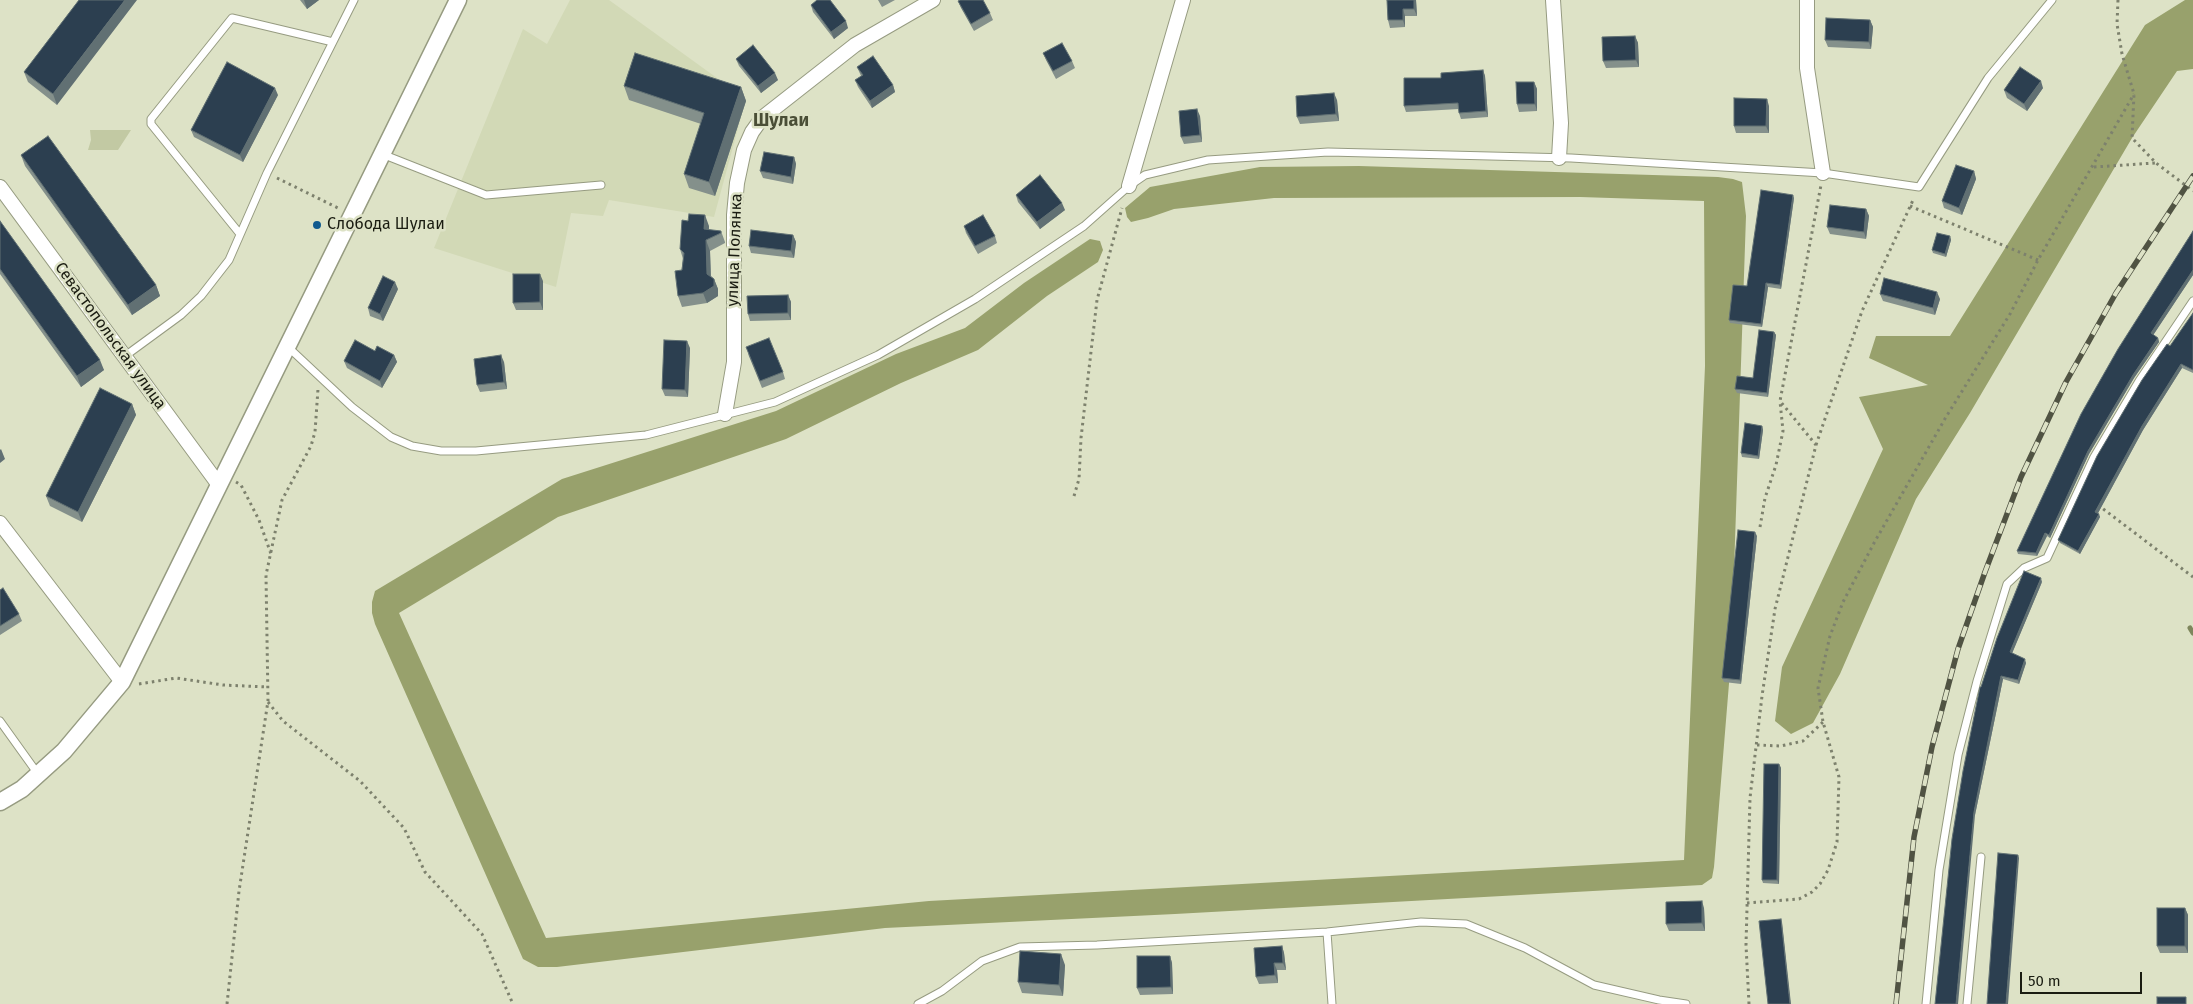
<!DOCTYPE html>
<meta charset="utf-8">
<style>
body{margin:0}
#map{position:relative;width:2193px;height:1004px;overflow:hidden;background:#dde2c6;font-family:"Fira Sans",sans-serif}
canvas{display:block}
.scale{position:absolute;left:2020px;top:972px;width:122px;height:22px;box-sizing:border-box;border:2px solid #1a1c11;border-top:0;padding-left:6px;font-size:15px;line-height:18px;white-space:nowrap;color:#1a1c11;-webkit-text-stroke:4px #dde2c6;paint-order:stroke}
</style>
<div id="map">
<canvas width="2193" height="1004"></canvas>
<div class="scale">50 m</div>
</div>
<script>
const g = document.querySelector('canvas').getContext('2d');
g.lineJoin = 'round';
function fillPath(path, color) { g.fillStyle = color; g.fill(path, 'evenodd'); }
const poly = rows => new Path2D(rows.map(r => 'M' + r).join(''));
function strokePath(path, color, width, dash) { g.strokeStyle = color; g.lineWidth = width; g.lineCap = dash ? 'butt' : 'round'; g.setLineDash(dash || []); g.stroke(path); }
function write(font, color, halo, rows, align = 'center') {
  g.font = font + ' "Fira Sans",sans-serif'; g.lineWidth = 5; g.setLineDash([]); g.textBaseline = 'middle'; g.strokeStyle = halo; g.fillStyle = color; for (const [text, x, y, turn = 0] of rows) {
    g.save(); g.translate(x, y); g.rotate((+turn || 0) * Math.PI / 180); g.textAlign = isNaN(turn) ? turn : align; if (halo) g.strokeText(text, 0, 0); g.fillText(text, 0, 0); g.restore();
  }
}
fillPath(poly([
 [570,0,609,0,746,99,714,217,609,200,603,216,571,213,556,287,434,248,523,29,547,44]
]), '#d2d9b6');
fillPath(poly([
 [90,130,131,130,118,150,88,150,91,140]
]), '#c2c9a3');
fillPath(poly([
 [2185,0,2193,0,2193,69,2177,71,2132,138,1970,413,1916,499,1840,674,1813,723,1791,734,1775,721,1782,667,1883,449,1859,397,1928,385,1869,358,1876,336,1950,336,2145,25],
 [1359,166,1718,177,1733,179,1742,182,1746,216,1731,659,1714,867,1712,878,1702,885,1175,914,885,928,557,967,538,967,523,959,375,624,372,613,372,602,375,591,562,479,776,411,896,354,965,328,1024,283,1090,239,1100,241,1103,250,1098,262,1047,296,978,350,901,383,786,439,558,517,399,613,546,938,929,901,1684,860,1705,366,1704,201,1580,197,1274,198,1174,209,1148,218,1131,222,1127,217,1125,208,1150,187,1260,167]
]), '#98a16c');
strokePath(poly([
 [2190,628,2193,633]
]), '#7e865c', 5);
const service = poly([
 [382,154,486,195,601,185],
 [240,234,151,124,151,119,232,18,333,42],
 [288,347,352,407,391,437,412,446,441,451,476,451,646,435,775,402,878,355,975,299,1084,226,1129,186,1145,175,1208,160,1328,152,1571,158,1823,173,1919,187,1988,78,2052,0],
 [125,356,181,315,201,296,229,260,267,173,354,0],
 [0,721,38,774],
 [1327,932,1332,1004],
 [918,1004,942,991,982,961,1020,947,1097,945,1327,932,1421,922,1466,924,1525,948,1594,985,1659,1000,1686,1004],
 [1926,1004,1939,870,1958,755,1977,681,2007,584,2024,568,2047,558,2094,457,2139,381,2193,301],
 [1967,1004,1981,857]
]);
const minor = poly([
 [1553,0,1561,123,1559,158],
 [1807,0,1807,68,1823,173],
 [1129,186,1183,0],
 [0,187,219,485],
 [725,414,734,362,734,215,737,183,744,150,752,132,762,118,855,45,933,0],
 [0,523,122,682]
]);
const tertiary = poly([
 [0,802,22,789,64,751,122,682,458,0]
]);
strokePath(service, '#969b81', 9);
strokePath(minor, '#969b81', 16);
strokePath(tertiary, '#969b81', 19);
strokePath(poly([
 [2118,0,2117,24,2122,54,2134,94,2132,138,2156,163,2193,191],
 [2094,167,2155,163],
 [277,178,338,208],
 [1910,206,2038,260],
 [1816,445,1862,311,1914,198],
 [236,482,241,485,259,520,271,554],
 [1074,496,1079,479,1081,438,1097,300,1122,208],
 [2098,505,2193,577],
 [1760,527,1765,498,1776,465,1783,431,1780,401],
 [139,684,176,678,223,685,268,687],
 [268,702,283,721,360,781,404,828,425,872,482,934,513,1004],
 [1757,745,1781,746,1803,741,1823,722],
 [1747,903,1799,899,1812,892,1820,884,1828,870,1837,842,1839,777,1823,722,1818,688,1830,636,1843,602,1874,543,1946,417,2010,314,2038,260,2134,94],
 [227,1004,239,891,268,701,266,575,282,500,311,446,315,432,318,389],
 [1749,1004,1746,945,1750,798,1762,696,1775,609,1816,445,1780,401,1821,185]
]), '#7d816d', 3, [2.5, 4]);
strokePath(service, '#fff', 7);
strokePath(minor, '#fff', 14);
strokePath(tertiary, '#fff', 16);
const rail = poly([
 [1896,1004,1914,837,1932,747,1958,649,1985,572,2021,477,2066,382,2116,293,2193,176]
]);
strokePath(rail, '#505343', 5.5);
strokePath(rail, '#dde2c6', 4, [11]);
fillPath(poly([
 [79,0,57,105,28,82,24,72],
 [300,0,319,0,307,9],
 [878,0,895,0,882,7],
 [1387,0,1416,0,1417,16,1405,16,1405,27,1390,28,1388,20],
 [958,1,990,13,993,20,974,31,961,8],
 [811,5,848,28,834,39,813,12],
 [1870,20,1873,27,1871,49,1828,47,1825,40],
 [1635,36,1638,43,1639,67,1606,68,1603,61],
 [1043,53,1072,61,1075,68,1056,79,1046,60],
 [736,59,778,80,761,93,739,66],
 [857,67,893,85,895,92,872,108,858,87,855,80,861,76],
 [1483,70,1485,76,1488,117,1461,119,1459,113,1459,109,1406,112,1404,106,1441,78],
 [1534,82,1537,89,1537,111,1519,112,1517,104],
 [624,86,741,87,746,101,715,196,689,188,684,174,701,124,629,100],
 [2043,88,2027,111,2007,98,2004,90],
 [278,95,243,162,194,137,191,130],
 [1337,100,1339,121,1300,124,1297,117],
 [1769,106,1769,133,1736,133,1734,126],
 [1200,116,1202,142,1184,144,1181,137],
 [21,155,156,285,160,296,132,315,25,166],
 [794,157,796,164,793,184,763,178,760,171],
 [1974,171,1976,179,1962,215,1944,208,1942,201],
 [1016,195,1065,210,1040,229,1018,202],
 [1794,198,1781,289,1768,287,1762,327,1730,323,1729,320,1747,286],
 [1866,209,1869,216,1866,239,1830,234,1827,227],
 [0,221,104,370,81,387,0,274],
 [709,226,709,230,721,231,725,242,725,243,710,251,711,276,714,279,718,289,718,296,707,303,682,307,678,296,683,259,680,249],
 [964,226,995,236,997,243,978,254,966,233],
 [2193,231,2193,275,2153,335,2158,338,2159,342,2134,378,2089,454,2050,538,2047,536,2037,556,2018,554,2017,551],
 [793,235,796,242,794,258,751,253,749,246],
 [1950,236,1951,240,1946,257,1933,253,1932,250],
 [543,281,543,310,516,310,513,303],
 [398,289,383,321,370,316,368,308],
 [1880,294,1940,299,1935,315,1883,301],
 [788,295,791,302,791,320,750,321,748,314],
 [2193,313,2193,373,2182,368,2143,430,2098,513,2100,517,2080,554,2060,543,2058,540,2170,346],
 [1774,332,1776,335,1768,397,1737,393,1735,389,1753,378],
 [690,348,688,397,665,396,662,389],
 [375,351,394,355,397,362,382,388,347,368,344,361],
 [748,354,783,372,785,379,762,388],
 [504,362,507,389,480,392,477,385],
 [132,404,136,415,82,522,50,506,46,496],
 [1762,426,1763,430,1759,459,1742,457,1741,453],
 [1757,536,1741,684,1724,682,1722,678],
 [2042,582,2012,653,2026,663,2019,684,2003,679,1975,815,1981,687],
 [0,590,19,614,22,621,0,635],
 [1779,764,1781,768,1779,884,1763,883,1762,880],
 [1704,908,1705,931,1669,931,1666,924],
 [2185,908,2188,915,2188,953,2160,953,2157,946],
 [1282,946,1284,953,1286,970,1277,970,1278,983,1259,984,1256,977],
 [1170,956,1172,963,1173,994,1140,995,1137,988],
 [1065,965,1063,996,1022,993,1018,982]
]), '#84908b');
fillPath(poly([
 [125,0,137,0,57,105,53,94],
 [304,0,319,0,307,9],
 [1414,0,1416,0,1417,16,1414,9],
 [1403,9,1405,16,1405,27,1403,20],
 [1870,20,1873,27,1871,49,1869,42],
 [846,21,848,28,834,39,831,32],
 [1635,36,1638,43,1639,67,1636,60],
 [1483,70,1485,76,1488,117,1486,111],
 [775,73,778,80,761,93,758,86],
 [2041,81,2043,88,2027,111,2024,104],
 [1534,82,1537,89,1537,111,1535,104],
 [893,85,895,92,872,108,870,101],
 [741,87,746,101,715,196,709,182],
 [275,88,278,95,243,162,240,155],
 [1334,93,1337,100,1339,121,1336,114],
 [1767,99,1769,106,1769,133,1766,126],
 [1197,109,1200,116,1202,142,1200,135],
 [794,157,796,164,793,184,791,177],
 [1974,171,1976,179,1962,215,1959,208],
 [1793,195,1794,198,1781,289,1780,285],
 [1062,203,1065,210,1040,229,1037,222],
 [1866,209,1869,216,1866,239,1864,232],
 [705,215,709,226,708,240,704,229],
 [793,235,796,242,794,258,791,251],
 [1950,236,1951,240,1946,257,1945,254],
 [706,240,710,251,711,284,707,274],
 [2193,270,2193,275,2152,337,2151,333],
 [540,274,543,281,543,310,540,302],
 [714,279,718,289,718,296,707,303,703,293],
 [395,282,398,289,383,321,380,314],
 [1766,283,1768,287,1762,327,1761,324],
 [156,285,160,296,132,315,128,305],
 [1937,292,1940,299,1935,315,1933,308],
 [788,295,791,302,791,320,788,313],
 [1774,332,1776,335,1768,397,1767,393],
 [2158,338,2159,342,2134,378,2089,454,2050,538,2049,535,2088,451,2133,375],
 [687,341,690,348,688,397,685,390],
 [394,355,397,362,382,388,380,381],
 [501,355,504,362,507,389,504,382],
 [100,360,104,370,81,387,77,376],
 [2181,364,2182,368,2143,430,2097,515,2095,512,2142,426],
 [132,404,136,415,82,522,78,512],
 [1762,426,1763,430,1759,459,1758,456],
 [1,449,5,459,0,463,0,450],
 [2099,514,2100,517,2080,554,2078,551],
 [1755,532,1757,536,1741,684,1740,680],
 [2045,533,2047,536,2037,556,2036,553],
 [2041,578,2042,582,2011,656,2010,652],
 [2025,659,2026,663,2019,684,2018,680],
 [2001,676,2003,679,1975,815,1958,1004,1956,1004,1974,812],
 [1779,764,1781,768,1779,884,1777,880],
 [2018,855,2019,858,2008,1004,2006,1004],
 [1702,901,1704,908,1705,931,1702,923],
 [2185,908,2188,915,2188,953,2185,946],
 [1781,919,1782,922,1791,1004,1790,1004],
 [1282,946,1284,953,1286,970,1283,963],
 [1061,954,1065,965,1063,996,1059,985],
 [1170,956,1172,963,1173,994,1171,987],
 [1274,963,1277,970,1278,983,1275,975]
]), '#617073');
const building = poly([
 [79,0,125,0,53,94,24,72,79,0],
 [817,0,830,0,846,21,831,32,811,5,817,0],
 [960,0,983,0,990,13,971,24,958,1,960,0],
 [1387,0,1414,0,1414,9,1403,9,1403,20,1388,20,1387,0],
 [1826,18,1870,20,1869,42,1825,40,1826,18],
 [1635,36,1636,60,1603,61,1602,37,1635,36],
 [1062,43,1072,61,1053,71,1043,53,1062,43],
 [753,45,775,73,758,86,736,59,753,45],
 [635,53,741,87,709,182,684,174,704,113,624,86,635,53],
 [873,56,893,85,870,101,855,80,863,75,857,67,873,56],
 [227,62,275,88,240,155,191,130,227,62],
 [2020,67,2041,81,2024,104,2004,90,2020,67],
 [1483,70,1486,111,1459,113,1458,103,1404,106,1404,78,1441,78,1441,73,1483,70],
 [1516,82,1534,82,1535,104,1517,104,1516,82],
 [1334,93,1336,114,1297,117,1296,96,1334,93],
 [1734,98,1767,99,1766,126,1734,126,1734,98],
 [1197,109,1200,135,1181,137,1179,111,1197,109],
 [48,136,156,285,128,305,21,155,48,136],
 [764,152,794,157,791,177,760,171,764,152],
 [1956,165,1974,171,1959,208,1942,201,1956,165],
 [1040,175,1062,203,1037,222,1016,195,1040,175],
 [1761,190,1793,195,1780,285,1766,283,1761,324,1729,320,1733,285,1747,286,1761,190],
 [1830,205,1866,209,1864,232,1827,227,1830,205],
 [689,214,705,215,704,229,721,231,721,233,706,240,707,274,714,279,714,286,703,293,678,296,675,271,682,270,684,253,680,249,682,220,688,221,689,214],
 [983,215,995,236,975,246,964,226,983,215],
 [0,221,100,360,77,376,0,269,0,221],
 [751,230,793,235,791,251,749,246,751,230],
 [2193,231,2193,270,2151,333,2158,338,2133,375,2088,451,2049,535,2045,533,2036,553,2017,551,2081,414,2118,349,2193,231],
 [1937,233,1950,236,1945,254,1932,250,1937,233],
 [513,274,540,274,540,302,513,303,513,274],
 [383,276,395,282,380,314,368,308,383,276],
 [1884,278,1937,292,1933,308,1880,294,1884,278],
 [788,295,788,313,748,314,747,296,788,295],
 [2193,313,2193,370,2181,364,2142,426,2095,512,2099,514,2078,551,2058,540,2097,456,2142,380,2167,344,2170,346,2193,313],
 [1759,330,1774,332,1767,393,1735,389,1737,376,1753,378,1759,330],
 [769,338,783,372,760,381,746,347,769,338],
 [355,340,375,351,377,346,394,355,380,381,344,361,355,340],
 [664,340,687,341,685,390,662,389,664,340],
 [501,355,504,382,477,385,474,359,501,355],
 [100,388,132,404,78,512,46,496,100,388],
 [1745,423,1762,426,1758,456,1741,453,1745,423],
 [1738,530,1755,532,1740,680,1722,678,1738,530],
 [2024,571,2041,578,2010,652,2025,659,2018,680,2001,676,1974,812,1956,1004,1935,1004,1952,839,1963,771,1980,687,1981,687,1997,638,2024,571],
 [3,588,19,614,0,626,0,590,3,588],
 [1764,764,1779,764,1777,880,1762,880,1764,764],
 [1998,853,2018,855,2006,1004,1987,1004,1998,853],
 [1702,901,1702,923,1666,924,1666,902,1702,901],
 [2157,908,2185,908,2185,946,2157,946,2157,908],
 [1781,919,1790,1004,1768,1004,1759,921,1781,919],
 [1282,946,1283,963,1274,963,1275,975,1256,977,1254,948,1282,946],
 [1020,951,1061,954,1059,985,1018,982,1020,951],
 [1137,956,1170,956,1171,987,1137,988,1137,956],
 [2157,997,2186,997,2186,1004,2157,1004,2157,997]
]);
fillPath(building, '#2c3f50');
strokePath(building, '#617073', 1);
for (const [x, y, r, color] of [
 [317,225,5,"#105a8e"]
]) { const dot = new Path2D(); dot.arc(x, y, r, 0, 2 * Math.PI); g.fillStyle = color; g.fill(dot); strokePath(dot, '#dde2c6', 2); }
write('16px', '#1a1c11', '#dde2c6', [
 ["Слобода Шулаи",327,225]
], 'left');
write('16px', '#1a1c11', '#dde2c6', [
 ["улица Полянка",735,250,-88],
 ["Севастопольская улица",110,336,54]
]);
write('bold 18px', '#4a4e36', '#dde2c6', [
 ["Шулаи",781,121]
]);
</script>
